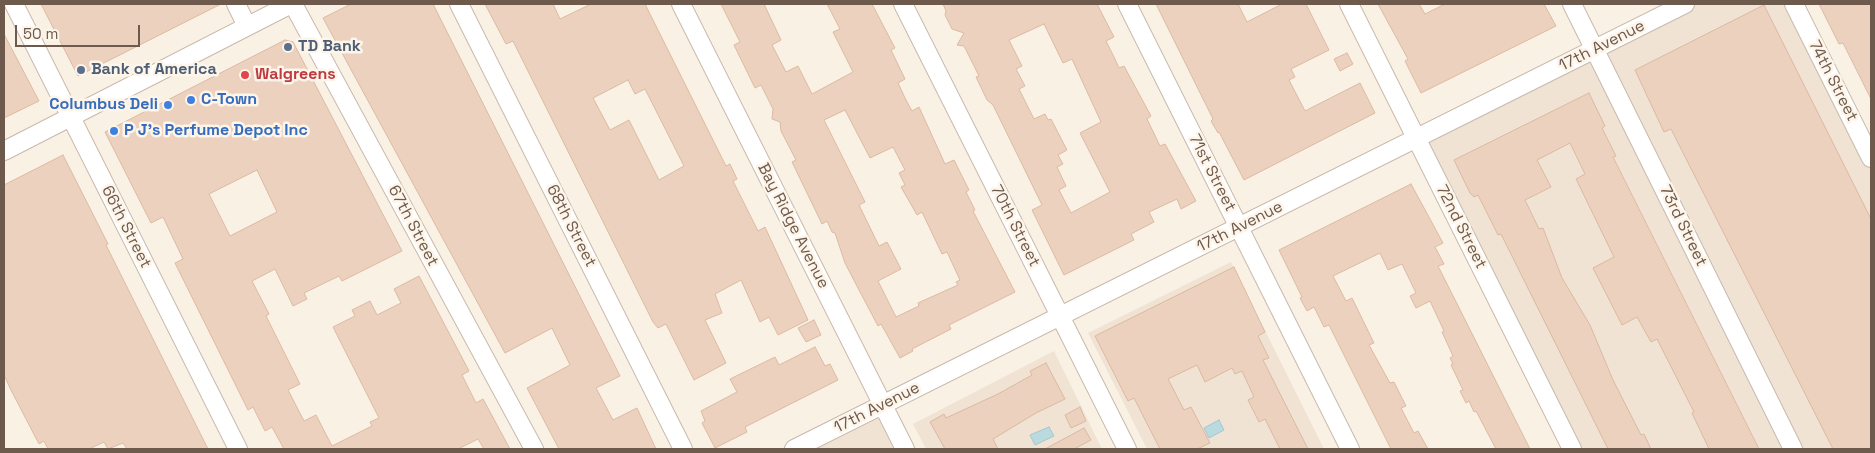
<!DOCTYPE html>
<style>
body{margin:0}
#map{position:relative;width:1875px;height:453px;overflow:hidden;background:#f9f1e4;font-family:"Space Grotesk",sans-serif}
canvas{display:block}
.frame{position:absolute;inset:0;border:5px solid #6e594d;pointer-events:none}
.scale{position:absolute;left:15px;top:25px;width:125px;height:22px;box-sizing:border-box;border:2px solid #6e594d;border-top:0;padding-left:6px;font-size:15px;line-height:18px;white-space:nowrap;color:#6e594d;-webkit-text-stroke:4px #fdf5e9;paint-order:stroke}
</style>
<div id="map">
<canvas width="1875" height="453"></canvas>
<div class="frame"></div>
<div class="scale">50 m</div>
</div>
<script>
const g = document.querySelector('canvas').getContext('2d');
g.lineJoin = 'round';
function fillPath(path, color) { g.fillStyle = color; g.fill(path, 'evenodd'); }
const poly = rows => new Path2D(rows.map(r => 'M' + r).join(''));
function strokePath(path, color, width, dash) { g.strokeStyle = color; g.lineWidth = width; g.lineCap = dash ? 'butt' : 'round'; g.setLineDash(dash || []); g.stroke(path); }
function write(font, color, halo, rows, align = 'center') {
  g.font = font + ' "Space Grotesk",sans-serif'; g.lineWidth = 5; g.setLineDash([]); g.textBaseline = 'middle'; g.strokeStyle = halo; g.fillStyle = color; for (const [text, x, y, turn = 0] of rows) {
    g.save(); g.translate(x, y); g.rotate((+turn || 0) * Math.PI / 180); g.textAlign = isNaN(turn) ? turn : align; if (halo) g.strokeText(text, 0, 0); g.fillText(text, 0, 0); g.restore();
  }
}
fillPath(poly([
 [1685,4,1794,4,1871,158,1871,449,1572,449,1416,138],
 [1231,262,1324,449,1147,449,1088,333],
 [1054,351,1102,449,926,449,913,424],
 [883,405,905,449,794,449]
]), '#f0e3d3');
const water = poly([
 [1219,420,1224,430,1209,438,1204,428,1219,420],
 [1049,427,1054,436,1035,445,1030,435,1049,427]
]);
fillPath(water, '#bbdae0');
strokePath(water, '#a2c8d1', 1);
const building = poly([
 [41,4,221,4,78,76,41,4],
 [351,4,433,4,620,376,596,388,613,420,637,408,656,449,559,449,527,388,570,365,552,328,505,353,323,18,351,4],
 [485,4,553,4,560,19,591,4,645,4,726,166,730,164,737,179,733,181,758,231,765,227,808,320,778,335,769,317,760,322,741,280,715,294,722,313,705,320,726,363,694,380,666,324,658,328,653,322,513,41,506,44,485,4],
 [628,80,635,94,645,89,684,166,659,180,629,120,610,130,593,98,628,80],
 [721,4,764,4,781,40,772,45,786,72,798,66,812,94,853,72,833,32,840,29,827,4,872,4,895,48,891,50,905,79,898,83,905,98,912,111,919,107,945,164,954,160,969,190,966,192,975,210,973,211,1015,292,949,325,951,329,912,349,913,351,900,358,881,324,878,326,859,290,845,263,835,233,832,232,827,221,822,224,792,162,796,160,781,131,780,122,772,119,773,109,761,85,755,88,734,45,740,42,721,4],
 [845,110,870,158,893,147,905,170,899,173,905,185,901,187,917,215,922,212,942,254,947,252,960,280,956,282,958,285,918,303,919,306,896,317,878,281,901,269,887,242,879,246,859,205,865,202,824,120,845,110],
 [943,4,1097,4,1114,37,1106,41,1114,57,1119,68,1124,66,1151,116,1147,119,1160,146,1165,144,1196,201,1181,209,1177,199,1149,212,1154,222,1131,234,1134,240,1064,275,1032,210,1042,205,993,105,987,100,976,77,979,76,964,46,957,45,964,33,952,29,945,15,946,11,943,4],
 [1044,24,1063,63,1072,59,1101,122,1080,133,1110,192,1071,213,1059,190,1066,186,1057,167,1063,164,1058,155,1067,150,1051,119,1048,120,1045,114,1034,119,1019,89,1025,86,1016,69,1022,66,1009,40,1044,24],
 [1156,4,1238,4,1247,22,1282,4,1306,4,1329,50,1291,69,1295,77,1289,80,1305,111,1360,83,1375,113,1244,180,1219,132,1218,133,1211,121,1213,119,1156,4],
 [1378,4,1419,4,1425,14,1445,4,1544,4,1556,26,1421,93,1405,61,1408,59,1378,4],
 [1819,4,1871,4,1871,99,1843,43,1839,44,1819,4],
 [1764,5,1871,219,1871,449,1833,449,1671,129,1664,132,1635,70,1764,5],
 [4,34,39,101,4,118,4,34],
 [285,40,293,42,402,251,342,281,339,276,304,293,307,299,293,306,275,269,252,281,269,314,266,316,300,384,288,390,304,421,316,415,332,446,372,426,370,422,379,418,333,327,355,316,352,310,370,301,377,315,401,303,394,289,419,276,469,371,462,375,476,403,483,399,510,449,484,449,478,439,458,449,284,449,272,427,265,431,253,407,248,410,175,263,183,259,163,217,151,223,105,132,285,40],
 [257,170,277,212,230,236,209,194,257,170],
 [1347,53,1353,64,1340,71,1334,59,1347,53],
 [1589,93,1605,126,1602,128,1616,156,1613,157,1759,449,1709,449,1692,413,1694,412,1657,339,1651,342,1637,317,1622,325,1593,268,1614,257,1576,179,1585,174,1570,143,1537,160,1551,187,1525,200,1539,229,1543,228,1562,278,1590,325,1613,380,1641,435,1644,434,1651,449,1608,449,1501,234,1498,235,1478,195,1474,197,1470,193,1454,160,1589,93],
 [63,155,108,244,106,245,208,449,127,449,123,443,108,449,104,442,89,449,48,449,44,441,39,444,11,390,4,375,4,185,63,155],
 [1411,184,1443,243,1435,247,1444,264,1438,266,1530,449,1496,449,1476,411,1474,412,1469,401,1466,403,1460,391,1463,390,1451,365,1453,364,1450,358,1453,356,1442,332,1444,331,1430,301,1416,308,1410,296,1416,293,1402,264,1388,270,1380,253,1333,276,1346,301,1352,298,1374,343,1369,345,1390,383,1394,382,1406,406,1401,408,1414,433,1418,431,1428,449,1391,449,1329,325,1324,327,1314,307,1307,311,1300,298,1302,297,1279,250,1411,184],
 [1234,267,1265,332,1258,336,1269,358,1263,360,1308,449,1280,449,1265,419,1259,422,1248,400,1254,397,1242,371,1235,374,1232,368,1205,382,1197,365,1168,379,1184,410,1191,407,1210,443,1197,449,1160,449,1134,398,1128,401,1095,336,1234,267],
 [814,320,821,335,806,342,798,328,814,320],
 [815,347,825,366,830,364,838,380,745,427,747,432,715,448,702,423,705,421,701,411,737,392,730,379,775,357,779,365,815,347],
 [1046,363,1065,399,1036,413,993,439,998,449,945,449,930,422,944,414,946,418,998,394,1032,375,1030,371,1046,363],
 [1080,407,1086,421,1071,428,1065,415,1080,407],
 [1084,428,1091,440,1074,449,1045,449,1084,428]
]);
fillPath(building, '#ebd1be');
strokePath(building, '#dcb9a1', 1);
const minor = poly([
 [14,4,238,449],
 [236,4,247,26],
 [293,4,534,449],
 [459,4,683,449],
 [681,4,905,449],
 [903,4,1127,449],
 [1127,4,1350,449],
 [1349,4,1572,449],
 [1572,4,1793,449],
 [1794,4,1871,158],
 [4,151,291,4],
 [794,449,1685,4]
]);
strokePath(minor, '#c8b9ac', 20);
strokePath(minor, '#fff', 18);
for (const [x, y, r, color] of [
 [288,47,5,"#5c6f8a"],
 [81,70,5,"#5c6f8a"],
 [245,75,5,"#e0444e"],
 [191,100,5,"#3f7fe0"],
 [168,105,5,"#3f7fe0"],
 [114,131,5,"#3f7fe0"]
]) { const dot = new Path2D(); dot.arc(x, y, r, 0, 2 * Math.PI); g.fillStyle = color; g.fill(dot); strokePath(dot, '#fdf5e9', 2); }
write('16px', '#6e594d', '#fdf5e9', [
 ["17th Avenue",1602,46,-27],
 ["74th Street",1833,81,63],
 ["71st Street",1212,173,63],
 ["67th Street",413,226,62],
 ["68th Street",571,226,63],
 ["Bay Ridge Avenue",793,226,63],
 ["70th Street",1015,226,63],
 ["73rd Street",1683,226,64],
 ["66th Street",126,227,63],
 ["17th Avenue",1240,227,-27],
 ["72nd Street",1461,227,63],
 ["17th Avenue",877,408,-27]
]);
write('bold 16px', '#4e5e75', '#fdf5e9', [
 ["TD Bank",298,47],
 ["Bank of America",91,70]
], 'left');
write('bold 16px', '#be3a42', '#fdf5e9', [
 ["Walgreens",255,75]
], 'left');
write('bold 16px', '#366cbe', '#fdf5e9', [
 ["C-Town",201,100],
 ["Columbus Deli",158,105,"right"],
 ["P J's Perfume Depot Inc",124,131]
], 'left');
</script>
